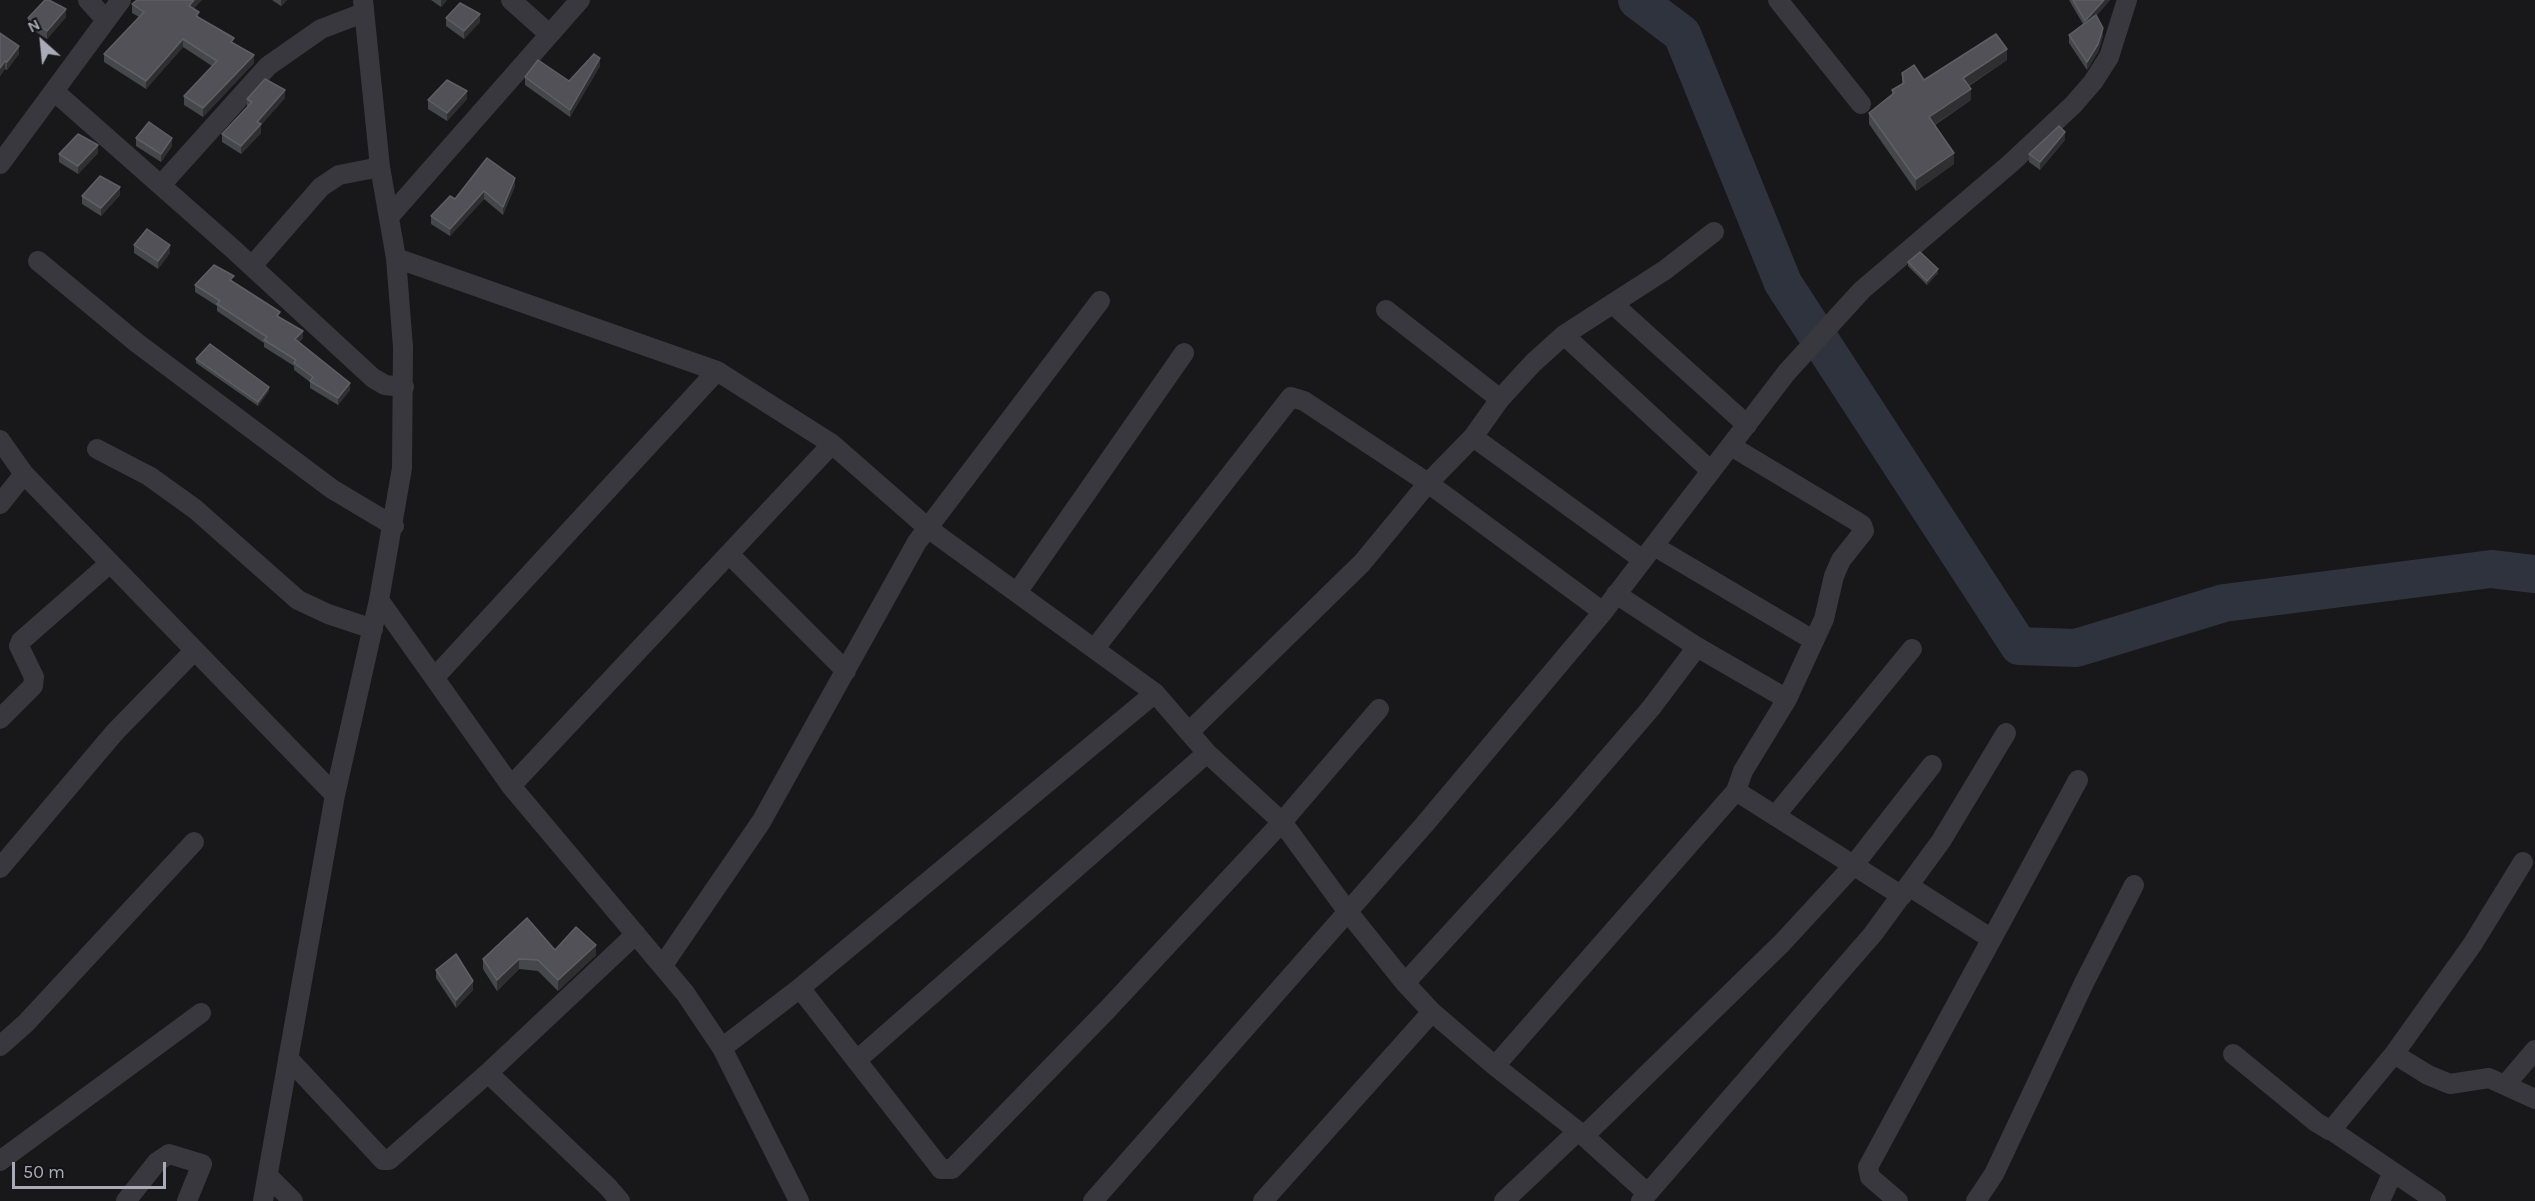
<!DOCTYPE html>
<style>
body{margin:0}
#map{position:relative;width:2535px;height:1201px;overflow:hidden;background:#181719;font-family:Karla,sans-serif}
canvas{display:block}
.north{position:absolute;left:12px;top:12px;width:60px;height:60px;-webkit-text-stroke:4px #131214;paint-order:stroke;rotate:333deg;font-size:16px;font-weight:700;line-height:24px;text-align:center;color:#aaabb8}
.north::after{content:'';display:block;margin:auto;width:21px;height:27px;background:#aaabb8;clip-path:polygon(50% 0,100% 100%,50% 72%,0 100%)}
.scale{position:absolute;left:12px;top:1162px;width:154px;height:27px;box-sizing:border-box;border:3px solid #aaabb8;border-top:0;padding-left:8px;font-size:18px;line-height:21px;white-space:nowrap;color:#aaabb8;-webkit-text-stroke:4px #131214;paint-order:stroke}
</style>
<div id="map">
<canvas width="2535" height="1201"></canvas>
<div class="north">N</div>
<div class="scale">50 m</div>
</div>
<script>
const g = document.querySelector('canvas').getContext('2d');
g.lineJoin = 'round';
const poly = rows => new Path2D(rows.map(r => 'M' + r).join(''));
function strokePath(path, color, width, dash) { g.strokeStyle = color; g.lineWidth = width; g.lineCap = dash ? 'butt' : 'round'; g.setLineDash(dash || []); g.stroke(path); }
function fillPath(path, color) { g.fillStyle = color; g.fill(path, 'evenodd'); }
strokePath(poly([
 [1637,0,1682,34,1783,283,2019,646,2076,648,2224,603,2491,569,2535,574]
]), '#2e333d', 38);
strokePath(poly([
 [88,0,106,20],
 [511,0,549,34],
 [1778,0,1861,104],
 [55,92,233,249,373,378,385,385,404,387],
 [0,164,121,0],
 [161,185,268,66,321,29,363,13],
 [389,217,580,0],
 [396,258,717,371,832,444,929,529,1155,693,1207,753,1282,822,1348,912,1405,983,1432,1012,1495,1066,1584,1136,1647,1193],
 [38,261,137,343,332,489,394,526],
 [252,266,321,187,339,175,380,167],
 [1613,304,1747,425],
 [1386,310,1500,399],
 [1564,335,1711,471],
 [1473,437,1643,560],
 [0,440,24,474,335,795],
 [97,449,149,476,195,509,298,600,328,614,373,629],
 [0,504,24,474],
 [1654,546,1813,640],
 [729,554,846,671],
 [1018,591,1184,353],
 [1616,594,1697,647,1787,699],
 [379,600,511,786,685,993,722,1048,799,1201],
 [1095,648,1291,397,1304,401,1428,483,1603,612],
 [435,677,717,371],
 [0,719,33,686,34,677,19,646,21,641,110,563],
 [1190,731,1362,563,1428,483,1473,437,1500,399,1533,363,1564,335,1665,270,1714,232],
 [511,786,832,444],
 [1736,791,1902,896],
 [1775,816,1912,649],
 [0,868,115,732,194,651],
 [1909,886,1990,938],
 [663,965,761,822,917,542,1100,301],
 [1405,983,1564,809,1651,708,1697,647],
 [800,988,941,1169,952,1169,1107,1010,1282,822,1379,709],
 [0,1046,26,1023,194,842],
 [722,1048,800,988,1155,693],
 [2233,1054,2316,1122,2329,1130,2333,1128,2394,1054,2472,945,2523,862],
 [2394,1054,2428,1075,2450,1084,2489,1078,2535,1099],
 [288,1058,383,1160,389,1160,488,1073,636,934],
 [857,1060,1207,753],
 [1495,1066,1736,791,1743,771,1787,699,1824,619,1834,576,1841,560,1864,531,1862,525,1856,521,1731,446],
 [488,1073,608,1187,620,1201],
 [2506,1084,2535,1050],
 [2331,1130,2436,1201],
 [1584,1136,1782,943,1853,866,1932,765],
 [0,1161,201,1013],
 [269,1177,293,1201],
 [126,1201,157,1162,169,1154,202,1164,187,1201],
 [263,1201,335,795,379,600,402,468,403,347,396,258,380,167,363,0],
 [1093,1201,1424,825,1603,612,1787,372,1862,290,2011,163,2073,105,2093,82,2109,57,2127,0],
 [1263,1201,1432,1012],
 [1504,1201,1578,1131],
 [1641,1201,1873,934,1941,841,2006,733],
 [1898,1201,1870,1177,1868,1167,2078,780],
 [1976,1201,1994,1174,2084,983,2134,885],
 [2380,1201,2393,1172]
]), '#39383e', 20);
fillPath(poly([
 [272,0,287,0,281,6],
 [431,0,447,0,441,7],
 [2069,0,2110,0,2096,16,2103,36,2098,52,2087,70,2069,43,2069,35,2083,24],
 [132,4,194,9,199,18,234,44,254,63,203,117,184,105,184,96,212,66,183,47,146,89,104,62,104,54,139,17,132,13],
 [66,17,47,39,28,27,28,18],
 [446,18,480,22,464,39,446,26],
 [0,33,19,54,7,70,5,69,0,76],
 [2007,60,1969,86,1971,100,1935,125,1954,164,1916,191,1869,124,1869,113,1892,94,1892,90,1902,84,1902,73,1924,80],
 [600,66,570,117,525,85,525,77,569,81],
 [285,98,261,125,261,133,241,154,222,142,222,134,247,107,247,99],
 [467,99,447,121,428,109,428,100],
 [136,138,172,146,161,162,136,146],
 [2065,140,2040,170,2029,162,2029,154],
 [98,153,78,174,59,162,59,154],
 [487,158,515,186,503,215,484,199,450,236,431,224,431,216,455,199],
 [120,195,101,216,82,204,82,196],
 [134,245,170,253,158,269,134,253],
 [1908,262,1938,273,1927,285,1908,266],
 [195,285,280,318,303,338,299,342,350,390,338,405,310,388,310,382,294,370,294,366,264,347,264,343,217,311,217,306,195,292],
 [196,359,269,391,258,406,196,363],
 [555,950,596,955,558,991,538,971,519,969,497,991,483,969,483,959],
 [436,970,473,990,456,1008,436,978]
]), '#46474b');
fillPath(poly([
 [194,0,202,0,189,14,189,6],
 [281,0,287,0,281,6],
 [441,0,447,0,441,7],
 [2104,0,2110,0,2085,28,2085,21],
 [66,9,66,17,47,39,47,31],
 [480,14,480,22,464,39,464,31],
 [2103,28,2103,36,2098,52,2087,70,2087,62],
 [183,39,183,47,146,89,146,81],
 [19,46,19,54,7,70,7,62],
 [2007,49,2007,60,1963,89,1963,78],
 [254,55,254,63,203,117,203,108],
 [600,58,600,66,570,117,570,110],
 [5,61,5,69,0,76,0,68],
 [1971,89,1971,100,1929,128,1929,117],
 [285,90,285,98,261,125,261,133,241,154,241,146,257,122],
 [467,91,467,99,447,121,447,113],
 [2065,132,2065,140,2040,170,2040,162],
 [172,138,172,146,161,162,161,154],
 [98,145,98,153,78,174,78,166],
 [1954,153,1954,164,1916,191,1916,179],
 [515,178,515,186,503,215,503,207],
 [120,187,120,195,101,216,101,208],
 [484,191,484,199,450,236,450,229],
 [170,245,170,253,158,269,158,261],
 [1938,269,1938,273,1927,285,1927,281],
 [303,331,303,338,295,346,295,339],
 [350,383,350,390,338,405,338,398],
 [269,387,269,391,258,406,258,402],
 [596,945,596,955,558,991,558,980],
 [519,959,519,969,497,991,497,980],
 [473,981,473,990,456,1008,456,1000]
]), '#2f2f32');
const building = poly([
 [45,0,49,0,66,9,47,31,28,18,45,0],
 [137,0,194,0,189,6,199,12,196,16,234,38,231,42,254,55,203,108,184,96,217,61,183,39,146,81,104,54,144,12,132,4,137,0],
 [2073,0,2104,0,2085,21,2073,0],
 [460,3,480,14,464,31,446,18,460,3],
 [2096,15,2103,28,2098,44,2087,62,2069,35,2096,15],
 [0,33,19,46,7,62,5,61,0,68,0,33],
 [1996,34,2007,49,1963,78,1971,89,1929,117,1954,153,1916,179,1869,113,1894,93,1892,90,1904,83,1902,73,1914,65,1924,80,1996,34],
 [594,54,600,58,570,110,525,77,538,60,569,81,594,54],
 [265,79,285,90,257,122,261,124,241,146,222,134,252,102,247,99,265,79],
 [447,80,467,91,447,113,428,100,447,80],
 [149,122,172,138,161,154,136,138,149,122],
 [2059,126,2065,132,2040,162,2029,154,2059,126],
 [78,134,98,145,78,166,59,154,78,134],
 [487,158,515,178,503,207,484,191,450,229,431,216,450,196,455,199,487,158],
 [100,176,120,187,101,208,82,196,100,176],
 [147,229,170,245,158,261,134,245,147,229],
 [1920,252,1938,269,1927,281,1908,262,1920,252],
 [214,265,234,276,230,280,280,312,277,316,303,331,295,339,350,383,338,398,310,381,313,377,294,363,296,360,264,340,267,337,217,304,220,301,195,285,214,265],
 [210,344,269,387,258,402,196,359,210,344],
 [527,918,555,950,576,927,596,945,558,980,538,960,519,959,497,980,483,959,527,918],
 [456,954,473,981,456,1000,436,970,456,954]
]);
fillPath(building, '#515157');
strokePath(building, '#5f5f66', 1.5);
</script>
